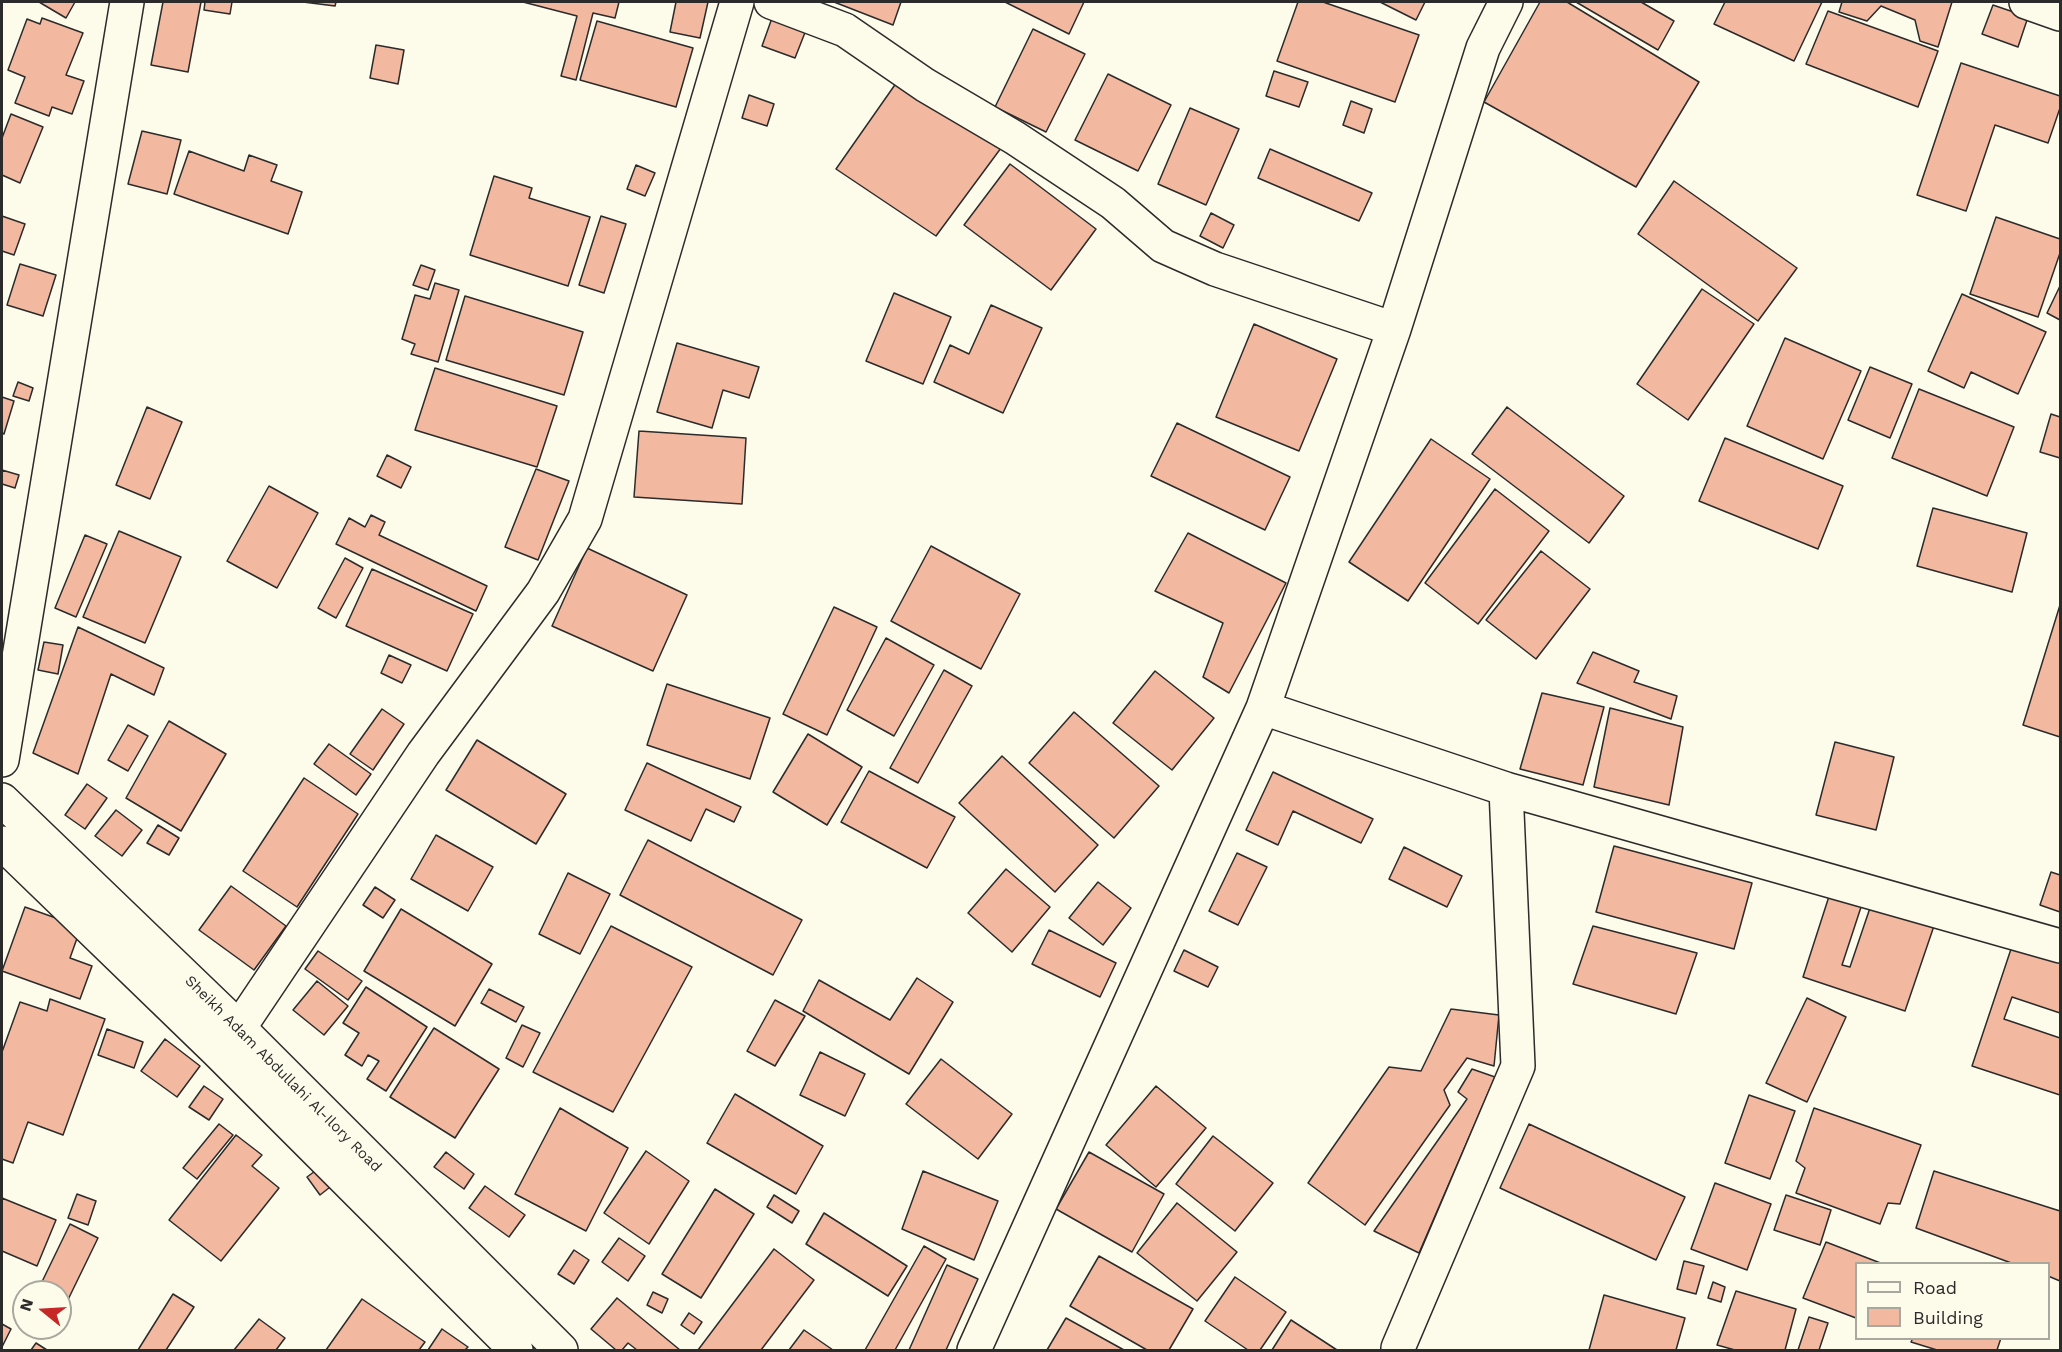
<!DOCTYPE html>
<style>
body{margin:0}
#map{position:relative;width:2062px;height:1352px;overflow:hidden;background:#fdfbea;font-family:"Work Sans",sans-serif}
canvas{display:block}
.frame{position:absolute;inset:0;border:3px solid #2b2b2b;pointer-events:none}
.legend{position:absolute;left:1855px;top:1262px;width:195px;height:78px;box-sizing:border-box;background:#fdfbea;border:2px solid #a9a89e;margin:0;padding:8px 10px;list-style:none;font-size:18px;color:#2b2b2b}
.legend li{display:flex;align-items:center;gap:12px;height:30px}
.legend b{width:30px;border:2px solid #a9a89e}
.north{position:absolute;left:12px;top:1280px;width:60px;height:60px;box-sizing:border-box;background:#fdfbea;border:2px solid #a9a89e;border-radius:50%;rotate:288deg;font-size:16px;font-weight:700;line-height:24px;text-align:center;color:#2b2b2b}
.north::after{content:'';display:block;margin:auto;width:21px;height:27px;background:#c62828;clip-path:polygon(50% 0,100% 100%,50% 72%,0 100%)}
</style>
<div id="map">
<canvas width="2062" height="1352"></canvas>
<div class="frame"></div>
<ul class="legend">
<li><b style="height:8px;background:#fdfbea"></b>Road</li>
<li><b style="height:16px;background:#f2b8a0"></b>Building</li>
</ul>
<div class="north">N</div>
</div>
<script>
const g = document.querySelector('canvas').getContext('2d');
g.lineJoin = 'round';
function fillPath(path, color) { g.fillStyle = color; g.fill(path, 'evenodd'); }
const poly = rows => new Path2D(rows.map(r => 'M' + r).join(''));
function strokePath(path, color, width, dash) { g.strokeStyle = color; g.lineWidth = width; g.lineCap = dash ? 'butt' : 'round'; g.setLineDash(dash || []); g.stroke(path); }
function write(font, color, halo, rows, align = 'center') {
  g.font = font + ' "Work Sans",sans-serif'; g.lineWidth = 4.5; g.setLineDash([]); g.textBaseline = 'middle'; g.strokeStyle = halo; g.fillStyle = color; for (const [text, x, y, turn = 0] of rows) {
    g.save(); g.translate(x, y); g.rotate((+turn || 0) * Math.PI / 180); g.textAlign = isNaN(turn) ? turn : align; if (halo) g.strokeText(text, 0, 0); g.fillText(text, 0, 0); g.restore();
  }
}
const building = poly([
 [39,2,75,2,66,18,39,2],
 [163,2,201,2,188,72,151,65,163,2],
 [205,2,232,2,230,14,204,10,205,2],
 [303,2,336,2,335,6,303,2],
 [523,2,619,2,615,18,593,13,576,80,561,76,577,16,523,2],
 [676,2,708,2,700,38,670,32,676,2],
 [834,2,901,2,893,25,834,2],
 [1005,2,1084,2,1069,34,1005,2],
 [1298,2,1323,2,1419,35,1395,102,1277,61,1298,2],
 [1380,2,1425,2,1416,20,1380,2],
 [1540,2,1567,2,1699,82,1636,187,1484,102,1540,2],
 [1576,2,1641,2,1674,21,1658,50,1576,2],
 [1725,2,1822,2,1794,61,1714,24,1725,2],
 [1842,2,1952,2,1938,47,1920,41,1915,20,1881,6,1867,21,1839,12,1842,2],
 [1993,5,2028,17,2018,47,1982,34,1993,5],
 [1828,11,1938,51,1918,107,1806,64,1828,11],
 [42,18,83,33,66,75,84,81,72,114,52,107,49,116,15,103,25,77,8,70,27,19,40,24,42,18],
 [772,18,806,30,795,58,762,46,772,18],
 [597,21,693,48,676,107,580,80,597,21],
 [1033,29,1085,54,1046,132,995,107,1033,29],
 [376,45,404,50,398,84,370,78,376,45],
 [1961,63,2060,96,2060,108,2048,143,1995,125,1966,211,1917,195,1961,63],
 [1274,71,1308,82,1299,107,1266,96,1274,71],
 [1108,74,1171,105,1138,171,1075,140,1108,74],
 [899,79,1001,148,936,236,836,169,899,79],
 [749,95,774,104,767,126,742,118,749,95],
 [1351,101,1372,109,1364,133,1343,125,1351,101],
 [1190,108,1239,129,1206,205,1158,184,1190,108],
 [11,114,43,127,20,183,2,175,2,138,11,114],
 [142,131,181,140,167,194,128,184,142,131],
 [1270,149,1372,193,1359,221,1258,178,1270,149],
 [189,151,244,171,249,155,277,165,271,181,302,192,288,234,174,194,189,151],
 [1010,164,1096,229,1051,290,964,225,1010,164],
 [636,165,655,173,645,196,627,189,636,165],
 [494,176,532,188,529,198,590,217,568,286,470,255,494,176],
 [1674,181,1797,268,1758,321,1638,234,1674,181],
 [1211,213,1234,225,1223,248,1200,236,1211,213],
 [2,216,25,224,14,255,2,251,2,216],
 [601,216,626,224,604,293,579,285,601,216],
 [1996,217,2060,239,2060,253,2038,317,1970,294,1996,217],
 [20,264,56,275,43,316,7,305,20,264],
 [421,265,435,270,428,290,413,285,421,265],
 [435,283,459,290,438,362,411,354,415,344,402,339,415,295,430,299,435,283],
 [2060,286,2060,320,2047,313,2060,286],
 [1702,289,1754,324,1688,420,1637,384,1702,289],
 [894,293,951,317,923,384,866,361,894,293],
 [1962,294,2046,332,2018,394,1971,372,1964,388,1928,371,1962,294],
 [465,296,583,332,564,395,446,360,465,296],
 [991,305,1042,328,1003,413,934,382,950,345,969,354,991,305],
 [1254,324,1337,359,1299,451,1216,417,1254,324],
 [1785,338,1861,371,1823,459,1747,426,1785,338],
 [677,343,759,367,749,398,723,390,712,428,657,412,677,343],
 [1870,367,1912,384,1890,438,1848,420,1870,367],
 [435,368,557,406,537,467,415,430,435,368],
 [18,382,33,388,29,401,13,396,18,382],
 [1919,389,2014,427,1987,496,1892,458,1919,389],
 [2,397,14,401,4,434,2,433,2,397],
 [147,407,182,422,150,499,116,485,147,407],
 [1507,407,1624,496,1589,543,1472,454,1507,407],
 [2051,414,2060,417,2060,458,2040,452,2051,414],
 [1177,423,1290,477,1265,530,1151,476,1177,423],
 [639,431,746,438,742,504,634,497,639,431],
 [1725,438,1843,486,1818,549,1699,501,1725,438],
 [1431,439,1490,479,1408,601,1349,562,1431,439],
 [387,455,411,467,401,488,377,476,387,455],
 [536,469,569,481,538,560,505,547,536,469],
 [2,470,19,475,15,488,2,484,2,470],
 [269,486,318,513,277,588,227,561,269,486],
 [1495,489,1549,531,1478,624,1425,583,1495,489],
 [1933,508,2027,533,2012,592,1917,566,1933,508],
 [371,515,385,522,379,535,487,586,476,611,336,544,349,518,365,527,371,515],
 [119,531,181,557,145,643,83,617,119,531],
 [1188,533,1286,583,1229,693,1203,677,1223,623,1155,591,1188,533],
 [85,535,107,544,76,617,55,608,85,535],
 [931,546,1020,594,981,669,891,621,931,546],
 [587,548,687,595,653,671,552,626,587,548],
 [1541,551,1590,589,1536,659,1486,620,1541,551],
 [345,558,363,568,336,618,318,608,345,558],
 [372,569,473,614,447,671,346,626,372,569],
 [2060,605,2060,737,2023,725,2060,605],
 [834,607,877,627,827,735,783,714,834,607],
 [78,627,164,668,154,695,111,674,78,774,33,753,78,627],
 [886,638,934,665,894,736,847,710,886,638],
 [44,642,63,645,58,674,38,670,44,642],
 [1593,652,1639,671,1634,682,1677,696,1671,719,1577,683,1593,652],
 [389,655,411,665,402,683,381,673,389,655],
 [944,670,972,686,918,783,890,768,944,670],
 [1155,671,1214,718,1172,770,1113,723,1155,671],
 [667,684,770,718,750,779,647,745,667,684],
 [1542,693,1604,707,1583,785,1520,769,1542,693],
 [1610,708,1683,727,1669,805,1594,787,1610,708],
 [382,709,404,724,373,770,350,754,382,709],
 [1074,712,1159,786,1114,838,1029,763,1074,712],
 [169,721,226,754,181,831,126,798,169,721],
 [128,725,148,736,128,771,108,760,128,725],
 [808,734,862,767,827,825,773,792,808,734],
 [477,740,566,794,536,844,446,790,477,740],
 [1835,742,1894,757,1876,830,1816,815,1835,742],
 [329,744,371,774,356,795,314,764,329,744],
 [1002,756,1098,845,1055,892,959,803,1002,756],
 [647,763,741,807,734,822,706,809,691,841,625,810,647,763],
 [869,771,955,817,927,868,841,822,869,771],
 [1273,772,1373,819,1361,843,1293,811,1278,845,1246,830,1273,772],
 [304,778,358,814,297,907,243,871,304,778],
 [87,784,107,798,85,829,65,815,87,784],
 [116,810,142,830,122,856,95,836,116,810],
 [158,825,179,838,169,855,147,843,158,825],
 [436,835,493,867,468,911,411,879,436,835],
 [648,840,802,920,773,975,620,895,648,840],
 [1614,846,1752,883,1734,949,1596,912,1614,846],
 [1404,847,1462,876,1447,907,1389,879,1404,847],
 [1237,853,1267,867,1238,925,1209,911,1237,853],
 [1006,869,1050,907,1012,952,968,913,1006,869],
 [2051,872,2060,875,2060,912,2040,905,2051,872],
 [568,873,610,894,580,954,539,934,568,873],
 [1098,882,1131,908,1103,945,1069,918,1098,882],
 [231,886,286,926,254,970,199,930,231,886],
 [375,887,395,900,383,918,363,905,375,887],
 [1832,887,1864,898,1842,965,1850,967,1873,899,1936,920,1905,1011,1803,977,1832,887],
 [25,907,81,927,70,958,92,966,80,999,2,971,25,907],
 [401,909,492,964,455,1026,364,971,401,909],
 [611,926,692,967,613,1112,533,1072,611,926],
 [1593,926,1697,953,1676,1014,1573,984,1593,926],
 [1049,930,1116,963,1100,997,1032,964,1049,930],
 [2012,946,2060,962,2060,1013,2012,997,2004,1019,2060,1038,2060,1095,1972,1066,2012,946],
 [1184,950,1218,967,1208,987,1174,971,1184,950],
 [318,951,362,981,348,1000,305,969,318,951],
 [917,978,953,1002,909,1074,803,1011,819,980,890,1020,917,978],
 [317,981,348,1006,324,1035,293,1010,317,981],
 [366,987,427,1027,386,1091,367,1079,379,1061,368,1055,362,1066,345,1055,359,1033,343,1023,366,987],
 [489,989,524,1007,516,1022,481,1003,489,989],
 [1807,998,1846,1017,1807,1102,1766,1083,1807,998],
 [50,999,105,1019,63,1135,28,1122,13,1163,2,1159,2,1052,20,1002,47,1011,50,999],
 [775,1000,805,1016,775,1066,747,1051,775,1000],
 [1451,1009,1499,1015,1494,1066,1467,1058,1444,1090,1450,1105,1365,1225,1308,1183,1389,1067,1421,1071,1451,1009],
 [522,1025,540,1033,523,1067,506,1058,522,1025],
 [434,1028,499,1069,455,1138,390,1097,434,1028],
 [107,1029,143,1042,134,1068,98,1055,107,1029],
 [165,1039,200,1066,177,1097,141,1071,165,1039],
 [820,1052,865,1074,845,1116,800,1095,820,1052],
 [941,1059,1012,1114,978,1159,906,1104,941,1059],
 [1472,1069,1495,1077,1419,1253,1374,1231,1467,1099,1458,1092,1472,1069],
 [204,1086,223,1099,209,1120,189,1107,204,1086],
 [1156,1086,1206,1128,1156,1187,1106,1145,1156,1086],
 [735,1094,823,1146,796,1194,707,1143,735,1094],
 [1749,1095,1795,1111,1770,1179,1725,1163,1749,1095],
 [560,1108,628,1148,586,1231,515,1194,560,1108],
 [1814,1108,1921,1145,1900,1204,1888,1203,1880,1224,1796,1193,1805,1168,1796,1161,1814,1108],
 [219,1124,233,1135,197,1179,183,1168,219,1124],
 [1529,1124,1685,1197,1656,1260,1500,1188,1529,1124],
 [236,1135,262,1155,252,1166,279,1188,221,1261,169,1220,236,1135],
 [1213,1136,1273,1183,1235,1231,1176,1184,1213,1136],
 [646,1151,689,1181,649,1244,604,1213,646,1151],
 [446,1152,474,1174,464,1189,434,1167,446,1152],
 [1089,1152,1164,1194,1132,1252,1056,1209,1089,1152],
 [326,1163,339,1180,320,1195,307,1177,326,1163],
 [923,1171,998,1201,974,1260,902,1229,923,1171],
 [1934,1171,2060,1211,2060,1281,2048,1276,2048,1264,2014,1264,1916,1228,1934,1171],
 [1715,1183,1771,1204,1747,1270,1691,1249,1715,1183],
 [485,1186,525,1215,509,1237,469,1208,485,1186],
 [715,1189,754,1214,701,1298,662,1274,715,1189],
 [77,1194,96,1201,88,1225,68,1218,77,1194],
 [774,1195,799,1211,792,1223,767,1207,774,1195],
 [1786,1195,1831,1210,1820,1245,1774,1230,1786,1195],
 [2,1198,56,1220,37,1266,2,1251,2,1198],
 [1177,1203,1237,1252,1197,1301,1137,1253,1177,1203],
 [824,1213,907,1266,888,1296,806,1244,824,1213],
 [70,1224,98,1238,62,1312,60,1292,37,1292,70,1224],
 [619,1238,645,1256,628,1281,602,1262,619,1238],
 [1826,1242,1883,1264,1856,1264,1856,1318,1803,1298,1826,1242],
 [924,1246,946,1259,895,1350,865,1350,924,1246],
 [774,1249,814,1280,761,1350,698,1350,774,1249],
 [574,1250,589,1260,574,1284,558,1274,574,1250],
 [1099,1256,1193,1309,1169,1350,1147,1350,1070,1306,1099,1256],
 [1684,1261,1704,1266,1696,1294,1677,1289,1684,1261],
 [947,1265,978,1279,946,1350,909,1350,947,1265],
 [1235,1277,1286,1312,1260,1350,1248,1350,1205,1321,1235,1277],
 [1713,1282,1725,1287,1721,1302,1708,1298,1713,1282],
 [1736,1291,1796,1309,1785,1350,1735,1350,1717,1345,1736,1291],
 [653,1292,668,1299,662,1313,647,1305,653,1292],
 [173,1294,194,1307,166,1350,138,1350,173,1294],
 [1604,1295,1685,1318,1676,1350,1589,1350,1604,1295],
 [617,1298,680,1350,637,1350,628,1343,622,1350,616,1350,591,1329,617,1298],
 [362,1299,425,1342,419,1350,326,1350,362,1299],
 [689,1313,702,1322,694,1334,681,1325,689,1313],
 [1809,1317,1828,1323,1819,1350,1798,1350,1809,1317],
 [1066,1318,1124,1350,1047,1350,1066,1318],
 [259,1319,285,1338,276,1350,234,1350,259,1319],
 [1291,1320,1337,1350,1272,1350,1291,1320],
 [2,1324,11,1329,2,1347,2,1324],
 [442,1329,468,1347,465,1350,428,1350,442,1329],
 [804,1330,833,1350,789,1350,804,1330],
 [1913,1338,2001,1338,1997,1350,1937,1350,1911,1342,1913,1338],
 [36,1343,47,1350,31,1350,36,1343]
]);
fillPath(building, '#f2b8a0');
strokePath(building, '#2b2b2b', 1.5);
const minor = poly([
 [771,2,845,30,925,85,1015,138,1113,203,1163,246,1215,269,1394,329],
 [2026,2,2060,14],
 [1263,708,1506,789,2060,946],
 [239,1028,423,754,543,592,585,519,737,2],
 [1398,1348,1518,1066,1506,789],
 [974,1350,1263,708,1394,329,1483,48,1506,2]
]);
const tertiary = poly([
 [2,760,127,2],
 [2,800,239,1028,561,1350],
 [2,843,217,1051,516,1350]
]);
strokePath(minor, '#2b2b2b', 36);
strokePath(tertiary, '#2b2b2b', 36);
strokePath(minor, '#fdfbea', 33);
strokePath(tertiary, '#fdfbea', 33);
write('15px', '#2b2b2b', '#fdfbea', [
 ["Sheikh Adam Abdullahi Al-Ilory Road",283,1074,45]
]);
</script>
